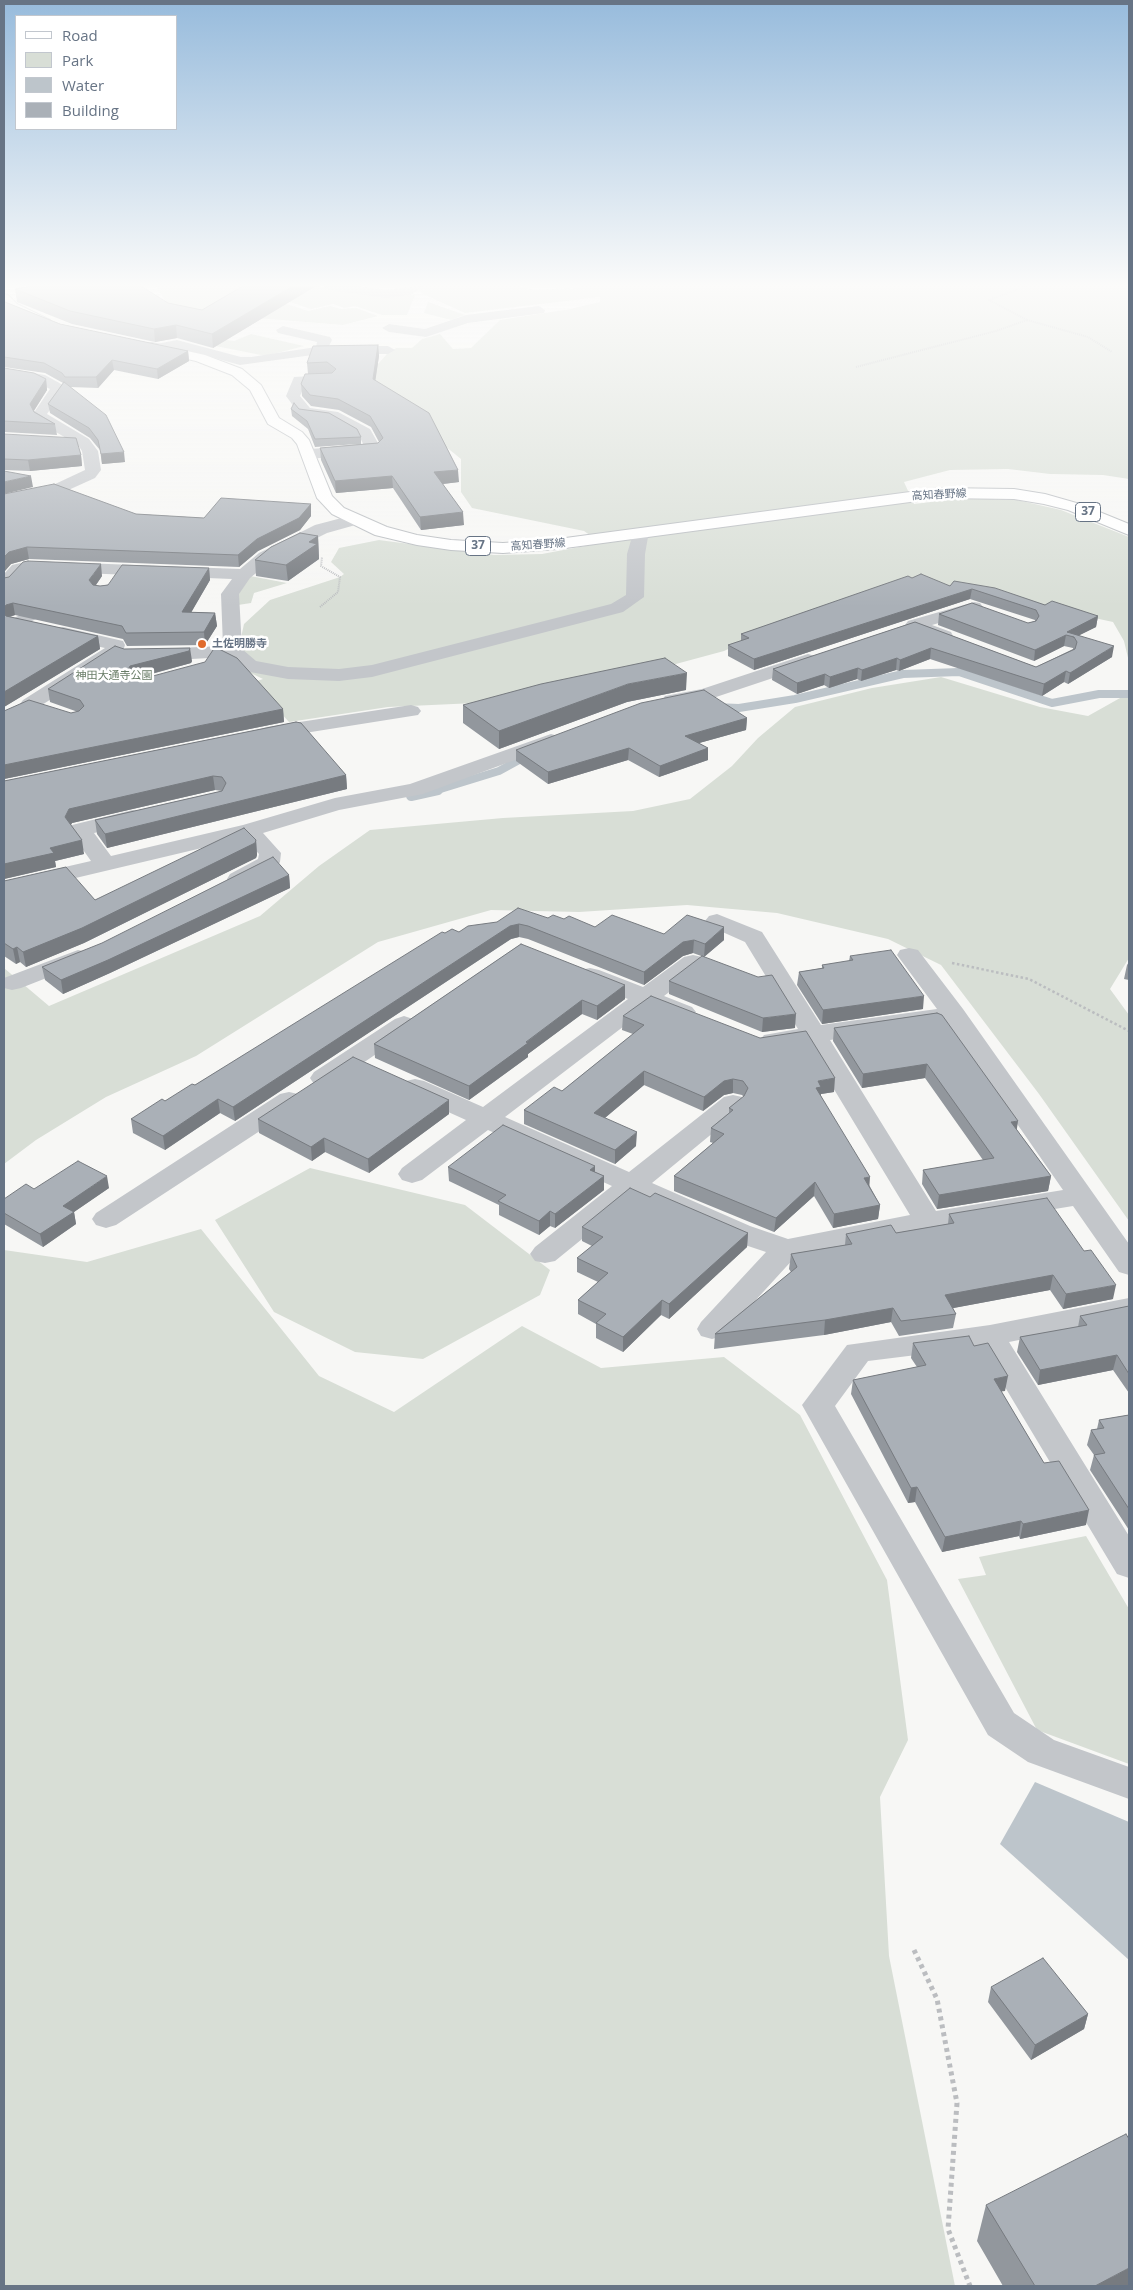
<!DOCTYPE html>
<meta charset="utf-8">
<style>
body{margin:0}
#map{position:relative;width:1133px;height:2290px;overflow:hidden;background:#f7f7f5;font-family:"Open Sans",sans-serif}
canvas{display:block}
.frame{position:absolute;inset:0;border:5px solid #677485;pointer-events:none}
.legend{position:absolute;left:15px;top:15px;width:162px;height:115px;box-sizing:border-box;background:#fff;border:1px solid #c2c7ce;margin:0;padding:6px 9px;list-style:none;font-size:15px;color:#677485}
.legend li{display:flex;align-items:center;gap:10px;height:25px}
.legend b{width:25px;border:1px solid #c2c7ce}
</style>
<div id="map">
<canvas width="1133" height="2290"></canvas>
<div class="frame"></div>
<ul class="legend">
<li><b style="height:6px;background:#fff"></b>Road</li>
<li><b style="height:14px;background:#d8ded6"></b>Park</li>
<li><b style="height:14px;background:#bdc5cb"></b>Water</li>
<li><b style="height:14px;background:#aab0b7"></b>Building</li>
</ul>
</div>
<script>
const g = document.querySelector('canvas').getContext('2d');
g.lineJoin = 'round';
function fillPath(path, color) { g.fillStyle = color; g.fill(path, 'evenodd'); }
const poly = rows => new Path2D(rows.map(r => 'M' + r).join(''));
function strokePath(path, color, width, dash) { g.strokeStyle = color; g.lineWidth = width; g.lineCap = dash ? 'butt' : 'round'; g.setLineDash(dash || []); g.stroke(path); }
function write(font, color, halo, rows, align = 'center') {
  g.font = font + ' "Open Sans","Noto Sans JP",sans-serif'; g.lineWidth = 5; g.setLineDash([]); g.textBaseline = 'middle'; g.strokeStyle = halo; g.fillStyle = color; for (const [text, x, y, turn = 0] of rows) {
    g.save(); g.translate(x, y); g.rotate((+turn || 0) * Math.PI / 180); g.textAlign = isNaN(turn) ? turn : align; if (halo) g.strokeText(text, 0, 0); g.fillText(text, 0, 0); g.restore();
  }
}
fillPath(poly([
 [156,286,264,286,281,302,308,311,330,306,341,309,356,308,378,316,343,325,231,316,190,335,234,341,251,334,304,346,266,356,190,341],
 [269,286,316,286,386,296,415,295,407,315,382,315,355,306,344,308,333,304,311,309,284,300],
 [414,286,518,286,534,290,577,288,580,286,1129,286,1129,479,1103,475,1050,474,1008,469,950,470,904,482,914,504,964,498,1017,500,1061,510,1129,537,1129,662,1124,641,1113,622,979,593,801,615,724,651,635,675,519,701,388,707,289,722,269,700,207,698,263,679,222,659,239,647,244,624,270,600,340,577,344,574,331,562,339,548,379,540,494,555,542,554,601,543,584,531,472,508,461,492,461,459,445,446,350,395,387,354,396,348,412,348,422,339,440,334,453,349,471,348,500,320,570,309,600,302,600,297,465,313,425,295],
 [428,302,465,315,451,320,424,313],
 [250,576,287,583,254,593,251,603,238,605,238,589],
 [941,677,1040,707,1088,716,1129,693,1129,958,1110,989,1129,1015,1129,1221,1039,1094,941,965,888,939,777,913,687,905,579,912,491,910,378,942,196,1056,106,1097,36,1140,4,1164,4,968,49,1006,260,916,319,866,370,830,503,818,633,811,690,799,732,766,758,738,795,707,872,688],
 [310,1168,465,1205,550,1270,540,1295,423,1359,355,1352,274,1312,215,1220],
 [201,1229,319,1376,394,1412,522,1326,601,1368,724,1357,800,1415,887,1580,908,1740,880,1797,889,1956,955,2286,4,2286,4,1250,87,1262],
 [1086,1536,1129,1609,1129,1764,1037,1730,958,1579,986,1575,979,1557]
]), '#d8ded6');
fillPath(poly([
 [1035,1782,1129,1822,1129,1960,1000,1844]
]), '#bdc5cb');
strokePath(poly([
 [715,707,739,708,795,699,903,674,959,672,1052,703,1099,694,1129,694],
 [434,791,499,771,530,754]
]), '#bdc5cb', 8);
strokePath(poly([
 [411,796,438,790]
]), '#bdc5cb', 10);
const major = poly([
 [4,294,8,295,17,304,50,320,43,324,7,310,4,305,4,294],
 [152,343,205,355,242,369,261,385,279,418,302,432,309,440,332,496,344,508,387,527,417,535,451,540,503,543,558,539,940,488,1014,489,1045,494,1080,504,1129,524,1129,535,1068,510,1044,504,1014,499,940,498,558,549,503,553,451,550,417,545,375,535,332,514,317,498,297,444,292,438,268,424,250,390,232,375,196,361,147,350,145,347,147,344,152,343]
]);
strokePath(major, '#b6babe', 2);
strokePath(poly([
 [1027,320,1088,337,1112,352],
 [856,367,996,331,1027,320,989,300,1027,286],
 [320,607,338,592,340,577,321,566,322,557]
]), '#bbbdc0', 2, [1, 1]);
strokePath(poly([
 [952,963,1029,979,1129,1031]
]), '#bbbdc0', 2.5, [2.5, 2.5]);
strokePath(poly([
 [914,1950,937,1999,957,2103,948,2229,970,2286]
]), '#bbbdc0', 5, [4, 4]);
fillPath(poly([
 [323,286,358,286,386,290,422,286,411,295,386,298,329,290,323,286],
 [539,306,545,310,544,313,468,323,426,337,389,332,382,328,389,324,425,329,466,315,539,306],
 [283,326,330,337,332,340,329,346,388,346,395,350,388,354,320,354,240,365,177,348,156,352,149,348,151,345,177,340,241,357,251,357,316,347,317,342,278,333,276,330,283,326],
 [4,368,45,375,63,385,65,388,47,414,89,439,98,451,101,470,95,478,64,492,4,505,4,495,53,485,85,470,82,451,78,445,37,421,33,414,50,389,36,382,4,376,4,368],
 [328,375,335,379,333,382,305,384,300,396,310,408,338,412,370,429,382,450,379,453,308,459,300,454,308,449,364,446,359,435,330,419,300,415,286,396,294,377,328,375],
 [353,515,359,516,361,520,359,524,327,533,271,561,250,578,239,594,242,649,256,661,288,667,339,669,372,665,611,604,626,595,627,554,632,537,630,534,632,530,638,529,644,530,648,537,645,554,644,597,623,612,372,677,339,681,288,679,250,672,243,670,228,657,155,661,148,659,146,655,148,651,155,649,223,646,221,594,232,579,30,571,24,573,10,588,4,589,4,574,12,565,29,561,240,569,259,553,315,525,353,515],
 [974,602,980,603,983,607,980,611,932,625,951,632,953,636,951,640,937,640,908,629,905,625,908,621,974,602],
 [38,606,44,607,47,611,44,615,4,635,4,623,38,606],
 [63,627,123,641,125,645,123,651,121,655,37,708,23,708,20,704,23,700,105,648,56,637,54,633,56,629,63,627],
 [808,654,815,656,817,660,815,664,713,698,672,706,665,704,662,700,665,696,702,689,808,654],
 [411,705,418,707,421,711,418,715,267,739,260,737,257,733,260,729,267,727,411,705],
 [551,734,558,736,561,740,558,744,423,794,339,810,263,833,281,853,280,862,277,867,246,884,238,886,230,884,227,879,230,874,258,859,259,854,244,838,4,895,4,881,91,861,69,830,72,825,133,810,141,812,144,817,141,822,94,833,111,856,243,825,335,798,410,784,551,734],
 [717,914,762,932,821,1025,937,1009,897,955,900,950,909,948,918,950,963,1009,1129,1244,1129,1275,1119,1272,1073,1206,928,1230,796,1256,723,1336,712,1339,701,1336,697,1329,701,1322,766,1252,730,1240,635,1196,555,1261,545,1263,535,1261,530,1254,535,1247,612,1186,488,1130,422,1180,412,1183,402,1180,398,1174,402,1168,466,1120,406,1093,402,1087,406,1081,415,1079,424,1081,483,1107,628,999,581,980,578,975,581,970,590,968,599,970,643,987,684,957,693,955,702,957,705,962,702,967,664,996,692,1007,696,1012,692,1017,683,1020,649,1007,505,1117,629,1172,724,1097,733,1095,742,1097,746,1103,742,1109,652,1183,750,1226,788,1239,910,1215,806,1043,773,1048,764,1045,760,1040,764,1035,798,1029,745,942,709,926,705,921,709,916,717,914],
 [947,1023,1063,1190,936,1211,830,1040,947,1023],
 [78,950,87,952,90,957,87,962,21,988,12,990,4,988,4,978,78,950],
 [404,1016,413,1019,417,1024,413,1029,332,1084,323,1086,314,1084,310,1078,314,1072,395,1019,404,1016],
 [289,1092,298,1094,302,1100,298,1106,116,1225,106,1228,96,1225,92,1219,96,1213,280,1094,289,1092],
 [1129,1298,1129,1318,1009,1342,1129,1536,1129,1578,1117,1574,981,1347,868,1361,835,1406,1014,1713,1054,1740,1129,1767,1129,1799,1028,1762,988,1735,802,1405,847,1345,990,1325,1129,1298]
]), '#c3c6ca');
fillPath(major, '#fff');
fillPath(poly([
 [243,286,316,286,213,348,177,338,155,342,72,324,17,302,15,289,168,303,202,310],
 [4,300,5,302,60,324,188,351,189,361,158,379,114,370,98,388,70,387,125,462,102,464,100,450,90,438,50,413,48,404,63,383,45,373,4,367],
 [378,345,379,356,375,380,459,482,443,484,464,525,421,530,393,488,336,493,321,460,320,448,358,444,315,447,308,429,292,416,291,409,299,409,361,437,361,444,378,443,379,442,371,427,339,410,311,406,302,396,301,384,308,374,307,363],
 [4,368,46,379,47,390,34,411,55,424,57,435,4,432,4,434,81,455,82,466,30,471,4,470],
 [4,494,136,514,204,518,311,504,311,516,300,530,258,551,239,567,29,559,11,564,4,572],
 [318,536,319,559,288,581,256,576,255,560],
 [209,568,210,580,191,612,215,613,217,626,205,645,127,646,123,639,15,615,10,617,98,636,100,649,4,707,4,578,102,576,96,585,100,586],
 [912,578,950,586,954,581,1045,605,1098,616,1096,627,1079,635,1112,657,1068,684,1064,682,1042,696,930,659,899,671,896,670,861,681,857,679,829,688,824,685,797,694,772,680,773,669,915,622,1036,667,1073,649,1073,648,1064,646,1034,661,938,625,939,614,1028,623,1035,621,1035,620,970,599,754,670,728,656,728,645,741,641,741,634],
 [124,649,192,661,191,663,134,679,283,709,284,722,4,779,4,711,71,713,78,712,50,702,48,689],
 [686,690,627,702,499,749,463,723,463,705],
 [747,718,746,730,699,743,708,748,708,760,659,777,628,760,548,784,516,761,516,750],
 [296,722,346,775,347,789,107,848,97,834,95,820,222,791,215,790,72,823,71,825,84,854,55,861,56,867,4,879,4,781],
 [256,840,257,855,256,858,84,943,26,967,20,962,16,964,4,956,4,881,95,900],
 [289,875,290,888,110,973,63,994,45,980,42,967],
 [548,918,564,919,595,927,724,940,704,957,693,953,683,956,644,985,528,939,519,937,511,939,235,1121,220,1113,165,1150,133,1133,131,1119,195,1085,445,933,459,932],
 [521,944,625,999,597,1020,582,1014,528,1054,528,1057,469,1100,375,1058,374,1044],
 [850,956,923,1009,822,1024,797,985,799,972,822,968,822,965,849,961],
 [1129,962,1129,980,1124,979,1127,965],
 [669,981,795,1028,762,1032,669,994],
 [937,1013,1017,1130,1051,1176,1048,1191,937,1209,922,1184,923,1170,983,1160,925,1078,862,1088,833,1041,834,1028],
 [623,1016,834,1092,821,1094,821,1096,880,1205,878,1219,833,1228,814,1196,774,1232,674,1191,674,1176,713,1143,710,1142,711,1128,729,1113,729,1108,744,1097,742,1095,733,1093,724,1095,703,1111,644,1085,605,1118,636,1146,615,1164,524,1124,524,1110,562,1091,633,1034,622,1030],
 [449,1114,369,1173,325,1152,312,1161,259,1133,258,1119],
 [448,1167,595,1172,604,1176,604,1190,555,1228,550,1226,539,1235,499,1215,499,1205,449,1181],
 [109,1188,74,1212,76,1224,43,1247,4,1224,4,1199,34,1189],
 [650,1197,748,1233,747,1247,669,1319,661,1315,623,1352,596,1338,596,1324,578,1314,578,1300,598,1282,577,1272,577,1258,592,1246,582,1241,582,1227],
 [949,1214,1113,1299,1063,1309,1050,1290,953,1308,956,1314,953,1328,899,1336,891,1322,824,1335,714,1349,715,1334,791,1272,789,1269,791,1254,845,1245,846,1234,896,1233,948,1224],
 [1129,1306,1129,1393,1113,1370,1038,1385,1017,1352,1020,1337,1078,1327,1080,1316],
 [913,1343,974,1346,1005,1391,1001,1391,1044,1463,1086,1525,1020,1539,1019,1536,942,1552,915,1502,908,1503,851,1394,853,1380,917,1367,911,1358],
 [1129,1415,1129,1530,1090,1470,1094,1455,1087,1445,1091,1430,1097,1429,1099,1420],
 [991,1987,1088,2014,1084,2029,1031,2060,988,2002],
 [986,2205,1129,2286,1003,2286,977,2241]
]), '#92979d');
fillPath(poly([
 [293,286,316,286,213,348,212,334],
 [176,325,177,338,155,342,154,329],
 [378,345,379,356,374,390,373,379],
 [188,351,189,361,158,379,157,369],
 [112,360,114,370,98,388,96,377],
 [46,379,47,390,31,415,30,404],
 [124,452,125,462,102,464,101,454],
 [81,455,82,466,30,471,28,460],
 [458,470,459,482,434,485,434,472],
 [31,476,33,487,4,494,4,482],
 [392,476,393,488,336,493,335,481],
 [311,504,311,516,300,530,258,551,239,567,238,555,257,539],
 [463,512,464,525,421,530,420,517],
 [318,536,319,559,288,581,286,565,309,542],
 [27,547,29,559,11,564,4,572,4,557,9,552],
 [101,564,102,576,91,592,89,580],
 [209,568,210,580,184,625,182,612],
 [972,589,970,599,754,670,754,659],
 [13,603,15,615,8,617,4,621,4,608,6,605],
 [215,613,217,626,205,645,204,632],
 [1098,616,1096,627,1074,638,1067,632],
 [1066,635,1064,646,1034,661,1035,650],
 [98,636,100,649,4,707,4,692],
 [1114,646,1112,657,1068,684,1070,673],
 [190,648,192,661,191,663,132,679,126,673,130,666],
 [931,648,930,659,899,671,900,660],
 [897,658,896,670,861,681,862,670],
 [858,668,857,679,829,688,830,677],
 [1066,671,1064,682,1042,696,1044,684],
 [687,673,686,690,627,702,499,749,499,731,628,684],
 [825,674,824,685,797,694,797,683],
 [283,709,284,722,4,779,4,765],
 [747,718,746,730,685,747,685,736],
 [629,748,628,760,548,784,548,772],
 [708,748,708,760,659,777,660,766],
 [346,775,347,789,107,848,105,834],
 [213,776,215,790,72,823,67,831,65,817,69,809],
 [82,840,84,854,55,861,56,867,4,879,4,864,50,848],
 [256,840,257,855,256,858,84,943,26,967,23,952],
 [289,875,290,888,110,973,63,994,61,980],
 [519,924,519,937,511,939,235,1121,233,1107,510,926],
 [724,927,724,940,704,957,705,944],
 [694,940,693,953,683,956,644,985,644,972,683,942],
 [17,947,20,962,16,964,13,949],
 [625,985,625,999,597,1020,597,1006],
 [924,996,923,1009,822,1024,823,1010],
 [582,1000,582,1014,528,1054,528,1057,469,1100,469,1086],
 [796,1014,795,1028,762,1032,763,1018],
 [927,1064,925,1078,862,1088,863,1074],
 [644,1071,644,1085,594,1127,594,1113],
 [835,1078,834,1092,821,1094,820,1101,816,1088,818,1081],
 [733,1079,733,1093,724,1095,703,1111,704,1097,724,1081],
 [218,1099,220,1113,165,1150,163,1136],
 [449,1100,449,1114,369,1173,368,1159],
 [1018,1121,1016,1135,1011,1122],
 [637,1132,636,1146,615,1164,615,1150],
 [324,1138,325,1152,312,1161,311,1147],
 [595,1166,595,1180,590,1170],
 [107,1176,109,1188,74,1212,76,1224,43,1247,40,1234,63,1206],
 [604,1176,604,1190,555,1228,555,1214],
 [1051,1176,1048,1191,937,1209,939,1195],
 [870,1177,869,1191,864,1178],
 [815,1182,814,1196,774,1232,776,1218],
 [880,1205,878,1219,833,1228,834,1214],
 [550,1211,550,1226,539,1235,539,1221],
 [748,1233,747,1247,669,1319,669,1304],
 [1053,1275,1050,1290,943,1310,945,1295],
 [1116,1285,1113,1299,1063,1309,1066,1294],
 [662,1300,661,1315,623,1352,623,1337],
 [893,1308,891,1322,824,1335,825,1320],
 [1117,1355,1113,1370,1038,1385,1040,1370],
 [1008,1376,1005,1391,991,1393,994,1379],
 [917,1487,915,1502,908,1503,911,1488],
 [1089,1510,1086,1525,1020,1539,1023,1524],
 [1021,1521,1019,1536,942,1552,945,1537],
 [1088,2014,1084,2029,1031,2060,1035,2045],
 [1129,2268,1129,2286,1095,2286]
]), '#777b80');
const building = poly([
 [31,286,141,286,168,303,202,310,243,286,293,286,212,334,176,325,154,329,70,311,15,289,31,286],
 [4,300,5,302,60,324,188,351,157,369,112,360,96,377,65,377,62,373,44,363,4,357,4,300],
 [378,345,373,379,429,413,458,470,434,472,463,512,420,517,392,476,335,481,320,448,378,443,383,438,370,416,338,399,310,395,301,384,305,374,332,373,336,369,327,362,307,363,313,346,378,345],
 [4,368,34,373,46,379,30,404,34,412,55,424,4,421,4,368],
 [64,382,106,415,124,452,101,454,98,440,89,428,48,404,64,382],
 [294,403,299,409,329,413,357,429,361,437,315,439,307,421,291,409,294,403],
 [4,434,76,438,81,455,28,460,4,459,4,434],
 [4,471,31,476,4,482,4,471],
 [54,484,136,514,204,518,221,498,311,504,299,518,257,539,238,555,27,547,9,552,4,557,4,494,54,484],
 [300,533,318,536,309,542,317,544,286,565,255,560,271,547,300,533],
 [28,561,101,564,89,580,93,585,100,586,108,585,122,565,209,568,182,612,215,613,204,632,126,633,122,626,13,603,6,605,4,608,4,578,9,577,23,562,28,561],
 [921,574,950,586,954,581,995,588,1045,605,1052,601,1098,616,1067,632,1114,646,1070,673,1066,671,1044,684,931,648,900,660,897,658,862,670,858,668,830,677,825,674,797,683,773,669,915,622,1036,667,1075,649,1077,642,1074,637,1066,635,1035,650,939,614,972,603,1028,623,1036,621,1039,616,1036,610,972,589,754,659,728,645,749,638,741,634,908,576,912,578,921,574],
 [4,613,6,616,98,636,4,692,4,613],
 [115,646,124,649,190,648,189,651,130,666,126,673,130,678,138,680,205,662,215,647,237,658,283,709,4,765,4,711,29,700,71,713,79,711,84,706,80,700,48,689,115,646],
 [665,658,687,673,628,684,499,731,463,705,541,684,665,658],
 [704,690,747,718,685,736,708,748,660,766,629,748,548,772,516,750,641,703,704,690],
 [296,722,301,723,346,775,105,834,95,820,222,791,226,783,222,777,213,776,69,809,65,817,82,840,50,848,54,853,4,864,4,781,296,722],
 [244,828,256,840,255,843,82,928,23,952,17,947,13,949,4,943,4,881,66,867,95,900,244,828],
 [273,857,289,875,108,960,61,980,42,967,102,943,273,857],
 [518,908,548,918,553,915,564,919,569,916,595,927,612,915,664,934,687,915,724,927,705,944,694,940,683,942,644,972,528,926,519,924,510,926,233,1107,218,1099,163,1136,131,1119,162,1099,165,1101,192,1084,195,1085,442,932,445,933,452,929,459,932,468,926,497,922,518,908],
 [521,944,625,985,597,1006,582,1000,526,1042,528,1043,469,1086,374,1044,521,944],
 [891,950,924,996,823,1010,799,972,824,968,822,965,853,960,850,956,891,950],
 [702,956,758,977,772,975,796,1014,763,1018,669,981,702,956],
 [651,996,760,1038,806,1031,835,1078,818,1081,821,1087,816,1088,870,1177,864,1178,880,1205,834,1214,815,1182,776,1218,674,1176,724,1134,711,1128,733,1110,729,1108,744,1096,748,1088,743,1081,733,1079,724,1081,704,1097,644,1071,594,1113,637,1132,615,1150,524,1110,554,1087,562,1091,644,1025,623,1016,651,996],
 [937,1013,942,1015,1018,1121,1011,1122,1051,1176,939,1195,923,1170,994,1158,927,1064,863,1074,834,1028,937,1013],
 [353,1057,449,1100,368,1159,324,1138,311,1147,258,1119,353,1057],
 [503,1125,595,1166,590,1170,604,1176,555,1214,550,1211,539,1221,498,1201,506,1195,448,1167,503,1125],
 [78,1161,107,1176,63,1206,74,1212,40,1234,4,1213,4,1199,26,1184,34,1189,78,1161],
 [630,1188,650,1197,655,1193,748,1233,669,1304,662,1300,623,1337,596,1323,606,1314,578,1300,608,1273,577,1258,603,1237,582,1227,630,1188],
 [1047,1198,1084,1251,1091,1250,1116,1285,1066,1294,1053,1275,945,1295,956,1314,901,1321,893,1308,825,1320,715,1334,797,1267,791,1254,852,1244,846,1234,891,1225,896,1233,954,1223,949,1214,1047,1198],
 [1129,1306,1129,1374,1117,1355,1040,1370,1020,1337,1087,1325,1080,1316,1129,1306],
 [969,1336,974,1346,988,1343,1008,1376,994,1379,1044,1463,1059,1461,1089,1510,1023,1524,1021,1521,945,1537,917,1487,911,1488,853,1380,926,1365,913,1343,969,1336],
 [1129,1415,1129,1509,1094,1455,1105,1453,1091,1430,1104,1428,1099,1420,1129,1415],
 [1043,1958,1088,2014,1035,2045,991,1987,1043,1958],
 [1126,2134,1129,2139,1129,2268,1095,2286,1035,2286,986,2205,1126,2134]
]);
fillPath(building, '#aab0b7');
strokePath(building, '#777b80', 1);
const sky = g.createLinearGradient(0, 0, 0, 607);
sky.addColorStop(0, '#97bbdc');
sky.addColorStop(0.47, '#fbfbfa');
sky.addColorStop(1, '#fbfbfa00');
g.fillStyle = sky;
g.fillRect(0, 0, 1133, 607);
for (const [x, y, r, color] of [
 [202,644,5,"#e06b2c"]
]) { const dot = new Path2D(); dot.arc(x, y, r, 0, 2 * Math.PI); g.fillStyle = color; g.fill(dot); strokePath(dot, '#fff', 2); }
write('11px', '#677485', '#fff', [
 ["高知春野線",939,495,-3],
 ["高知春野線",538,545,-4]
]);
write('bold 11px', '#677485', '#fff', [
 ["土佐明勝寺",212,644]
], 'left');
write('11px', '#687c66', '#fff', [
 ["神田大通寺公園",114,676]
]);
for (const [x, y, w] of [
 [1088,512,25],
 [478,546,25]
]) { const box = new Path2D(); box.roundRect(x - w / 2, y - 9.5, w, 19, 4); g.fillStyle = '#fff'; g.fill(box); strokePath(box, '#677485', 1); }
write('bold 12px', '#677485', null, [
 ["37",1088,512],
 ["37",478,546]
]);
</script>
